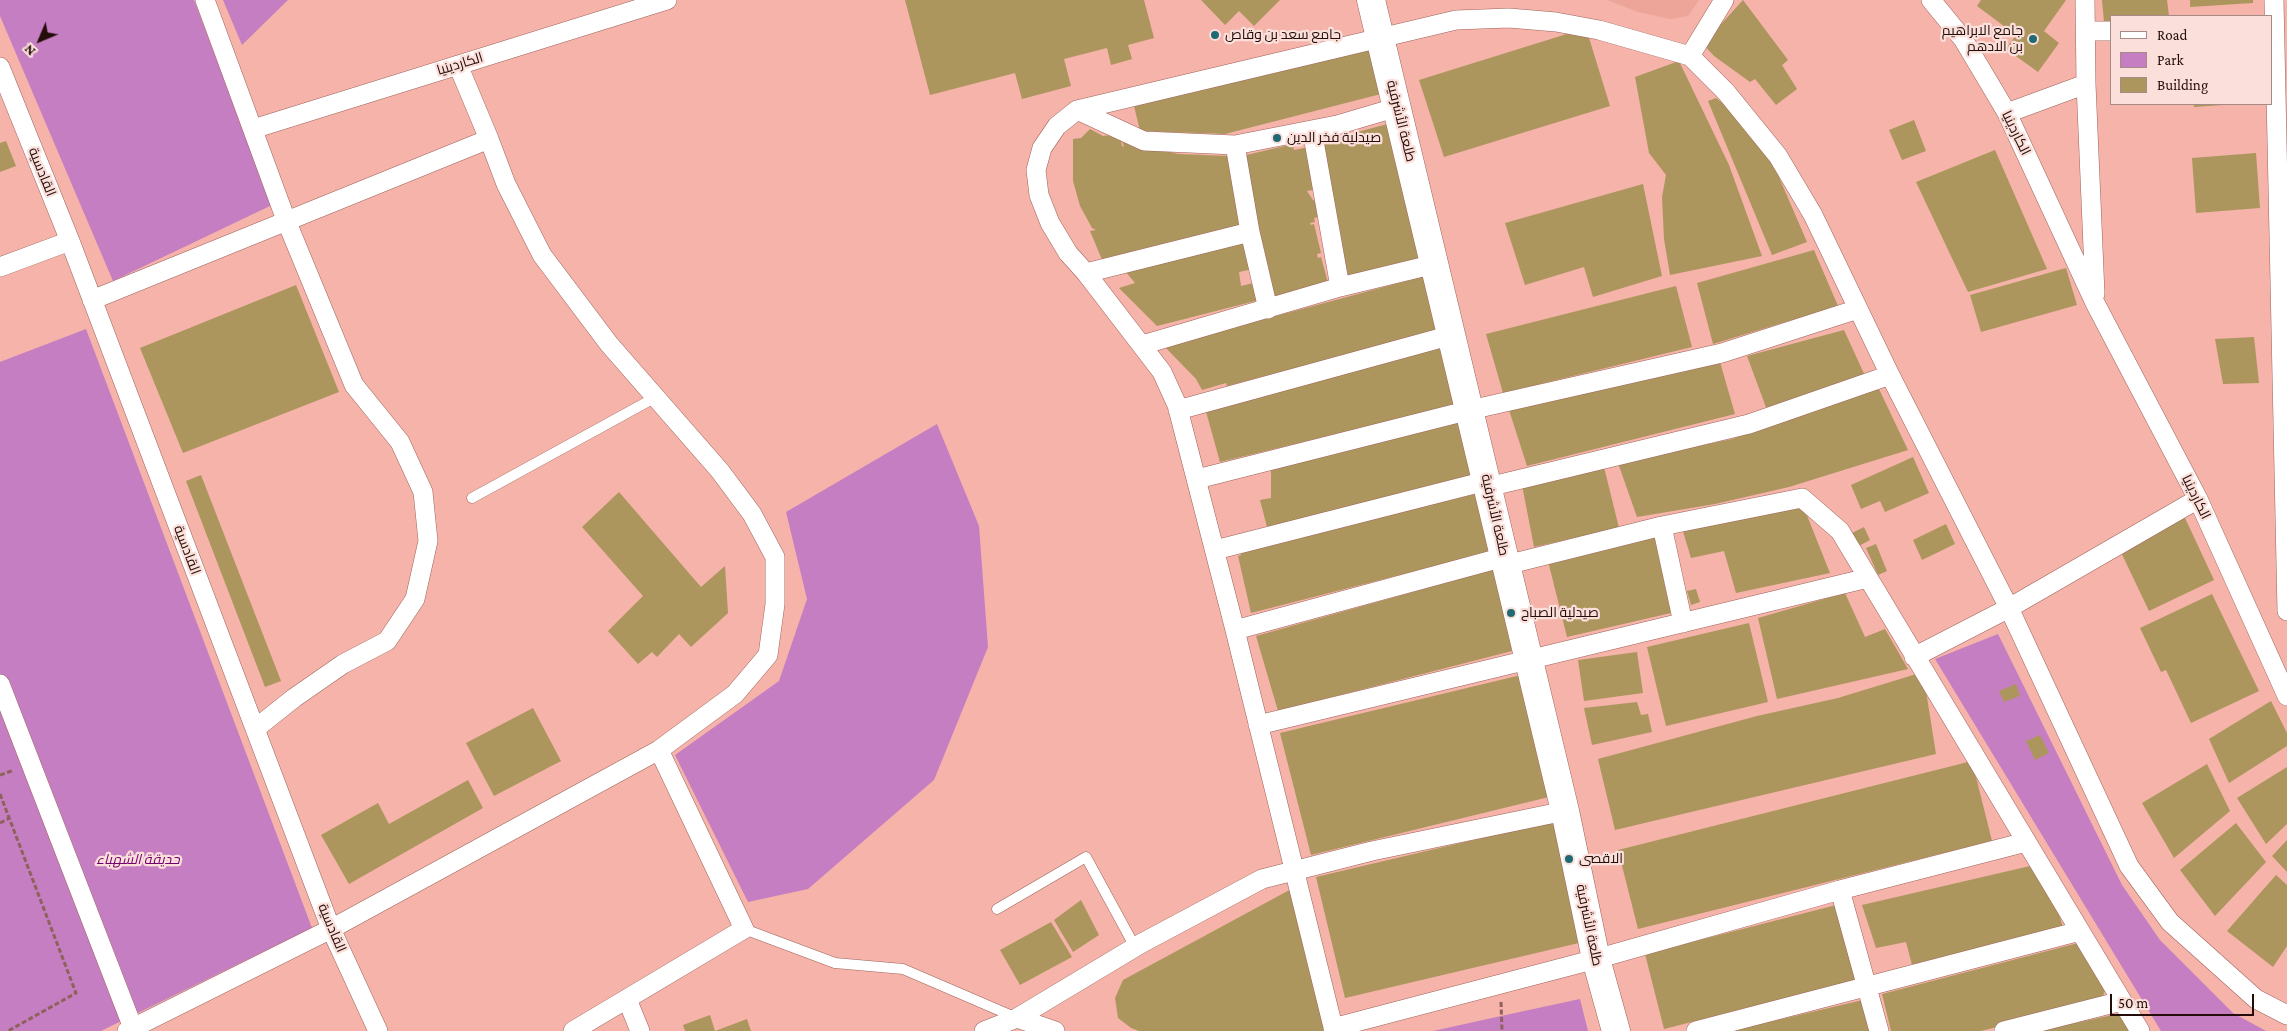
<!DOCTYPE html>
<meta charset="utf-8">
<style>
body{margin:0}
#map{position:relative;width:2287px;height:1031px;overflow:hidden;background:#f5b3a9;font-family:"Crimson Pro",serif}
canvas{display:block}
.legend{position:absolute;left:2110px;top:15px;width:162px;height:90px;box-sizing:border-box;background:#fbdfda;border:1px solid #a58b86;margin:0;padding:6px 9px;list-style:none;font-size:15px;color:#230c09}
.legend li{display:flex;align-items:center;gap:10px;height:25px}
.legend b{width:25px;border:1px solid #a58b86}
.north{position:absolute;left:15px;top:15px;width:50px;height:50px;-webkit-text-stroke:4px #fbdfda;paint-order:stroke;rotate:225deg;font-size:14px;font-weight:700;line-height:20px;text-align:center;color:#230c09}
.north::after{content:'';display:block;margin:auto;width:18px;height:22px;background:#230c09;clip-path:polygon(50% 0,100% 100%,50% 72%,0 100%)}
.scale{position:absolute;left:2110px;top:994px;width:144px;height:22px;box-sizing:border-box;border:2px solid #230c09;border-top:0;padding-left:6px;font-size:15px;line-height:18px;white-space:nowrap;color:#230c09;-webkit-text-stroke:4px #fbdfda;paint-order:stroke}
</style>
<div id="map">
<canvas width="2287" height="1031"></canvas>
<ul class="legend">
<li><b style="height:6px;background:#fff"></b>Road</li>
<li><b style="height:14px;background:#c57ec2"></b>Park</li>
<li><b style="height:14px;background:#ac965d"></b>Building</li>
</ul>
<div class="north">N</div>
<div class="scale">50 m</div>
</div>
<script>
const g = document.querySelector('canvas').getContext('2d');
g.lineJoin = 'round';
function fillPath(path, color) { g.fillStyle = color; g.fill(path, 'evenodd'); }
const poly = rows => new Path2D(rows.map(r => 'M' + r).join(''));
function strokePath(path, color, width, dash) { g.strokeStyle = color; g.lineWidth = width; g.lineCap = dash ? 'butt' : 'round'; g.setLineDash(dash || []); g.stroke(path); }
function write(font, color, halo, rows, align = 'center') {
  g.font = font + ' "Crimson Pro",Cairo,serif'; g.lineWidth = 4.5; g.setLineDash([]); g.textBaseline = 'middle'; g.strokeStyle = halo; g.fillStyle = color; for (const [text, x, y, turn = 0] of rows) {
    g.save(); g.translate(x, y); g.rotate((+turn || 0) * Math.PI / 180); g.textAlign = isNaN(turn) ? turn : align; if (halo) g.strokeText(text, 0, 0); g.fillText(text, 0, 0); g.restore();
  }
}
fillPath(poly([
 [1607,0,1699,0,1688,16,1670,19,1638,12]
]), '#eda499');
fillPath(poly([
 [0,0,194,0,272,205,113,281,0,16],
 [223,0,288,0,242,45],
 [86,329,312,928,101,1031,0,1031,0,362],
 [937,424,979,526,988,647,934,780,808,889,748,902,675,755,779,681,807,599,786,512],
 [1998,634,2122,885,2160,940,2233,1013,2266,1031,2161,1031,1935,659],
 [1580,999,1588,1031,1433,1031,1501,1016]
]), '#c57ec2');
fillPath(poly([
 [905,0,1144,0,1154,38,1128,45,1132,59,1111,65,1107,48,1064,59,1071,86,1022,99,1015,73,930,95],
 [1201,0,1280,0,1254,26,1239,11,1225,25],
 [1743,0,1788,60,1782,65,1797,89,1776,105,1755,79,1750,82,1714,56,1703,44],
 [1981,0,2066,0,2044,31,2059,43,2038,72,2006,49,2016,35,1977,6],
 [2102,0,2167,0,2169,16,2111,16,2111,21,2104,22],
 [2190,0,2253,0,2253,3,2190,7],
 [1586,28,1610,106,1444,157,1419,80],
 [1372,48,1381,94,1225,134,1140,131,1134,106],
 [1679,61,1729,165,1762,256,1670,275,1664,239,1662,197,1666,175,1649,153,1635,77],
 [1716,98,1739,116,1772,161,1807,242,1772,255,1708,101],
 [2194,104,2223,104,2223,105,2194,107],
 [1914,120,1926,151,1902,160,1889,130],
 [1391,123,1423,258,1345,278,1313,144],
 [1090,129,1103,136,1120,134,1122,146,1124,147,1122,140,1178,154,1228,156,1245,227,1103,262,1090,231,1096,230,1092,228,1080,206,1073,181,1073,139,1081,138],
 [6,141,16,166,0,172,0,143],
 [1293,144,1294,150,1309,147,1318,189,1307,191,1313,200,1320,204,1323,216,1314,218,1315,222,1310,223,1311,225,1314,224,1321,253,1317,254,1318,258,1321,257,1328,283,1265,300,1238,157],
 [1995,150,2047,269,1968,292,1916,182],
 [2256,153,2260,208,2196,213,2192,158],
 [1643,184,1662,276,1593,297,1584,267,1525,285,1505,223],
 [1246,241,1253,269,1239,272,1241,286,1253,283,1259,300,1157,326,1119,288,1135,283,1125,271],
 [1814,250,1838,306,1713,344,1697,283],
 [2066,268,2077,305,1981,332,1970,295],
 [1425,276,1440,330,1227,386,1226,383,1202,390,1196,379,1164,346],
 [296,285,339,392,183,453,140,348],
 [1676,286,1692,347,1503,393,1486,334],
 [1844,330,1866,378,1767,410,1747,356],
 [2254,337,2259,383,2223,384,2215,339],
 [1442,345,1456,405,1220,462,1205,408],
 [1720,362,1735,414,1527,466,1509,410],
 [1878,387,1908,450,1789,487,1715,504,1637,517,1618,463,1732,439],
 [1463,421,1476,476,1267,527,1260,500,1271,498,1271,469,1385,437,1386,441],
 [1913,457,1929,493,1885,512,1880,501,1861,509,1851,485],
 [1604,467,1619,528,1534,547,1522,485],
 [201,475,281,681,265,687,186,481],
 [619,492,701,587,725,566,728,613,691,647,679,634,657,657,652,652,638,664,608,631,643,596,582,527],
 [1480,493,1493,551,1251,613,1238,556,1241,555,1240,550],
 [1802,503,1830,573,1736,593,1724,551,1691,558,1682,528],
 [2185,518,2214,580,2149,611,2119,548],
 [1946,524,1955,544,1922,560,1913,540],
 [1864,527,1870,540,1857,547,1850,534],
 [1654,535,1671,613,1567,637,1548,561],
 [1876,544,1887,571,1878,575,1866,548],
 [1495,569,1512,651,1278,711,1256,636],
 [1696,589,1700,602,1691,605,1687,591],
 [1845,593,1865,637,1885,629,1908,669,1777,699,1758,618],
 [2212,594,2259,691,2191,723,2166,670,2161,672,2140,628],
 [1749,623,1768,702,1666,726,1647,647],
 [1637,652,1643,693,1584,701,1578,660],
 [1923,672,1936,754,1615,830,1598,759,1757,716,1838,698],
 [1521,675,1549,797,1311,855,1280,733],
 [2016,684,2020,696,2004,702,1999,691],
 [2271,701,2287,733,2287,746,2229,783,2209,739],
 [1637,702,1641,715,1648,714,1652,732,1592,745,1584,708],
 [533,708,561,761,494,796,466,743],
 [2040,735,2049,753,2035,760,2026,741],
 [1972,761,1992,841,1638,929,1618,850],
 [2207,764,2230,811,2174,858,2142,803],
 [2287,767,2287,824,2266,844,2237,798],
 [468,780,483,808,349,884,321,835,378,803,389,824],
 [1554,821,1583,942,1345,998,1316,877],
 [2236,823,2266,862,2215,916,2180,870],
 [2287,840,2287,872,2272,856],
 [2030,866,2059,914,2064,931,1912,965,1906,942,1876,948,1862,905],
 [2276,875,2287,885,2287,946,2273,967,2227,931],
 [1295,887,1329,1031,1139,1031,1131,1028,1118,1018,1115,998,1123,980],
 [1081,900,1099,935,1073,952,1054,920],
 [1844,903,1864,978,1664,1029,1645,954],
 [1051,922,1072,957,1020,985,1000,950],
 [2078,943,2107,985,2101,1001,1981,1031,1891,1031,1882,994],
 [1867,999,1874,1031,1735,1031,1735,1030],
 [2122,1013,2132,1031,2042,1031,2042,1030],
 [710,1015,715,1031,685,1031,683,1025],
 [747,1019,751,1031,715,1031]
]), '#ac965d');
const service = poly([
 [472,498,656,397],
 [997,909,1086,857,1135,947],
 [744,929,835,963,903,969,1017,1018]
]);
const minor = poly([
 [205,0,286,220,354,385,400,442,423,492,428,541,415,599,387,641,343,664,294,698,255,729],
 [1931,0,1963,39,2007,113,2095,303,2198,499,2287,696],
 [2085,0,2086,84,2095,294],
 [2274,0,2287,611],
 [2086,31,2111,31],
 [1690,56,1724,0],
 [0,67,70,241,331,929,378,1031],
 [1077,110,1144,141,1235,145,1337,125,1398,107],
 [2007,113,2086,84],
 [253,129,667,0],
 [1312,130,1340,287],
 [1235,145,1250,232,1268,309],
 [0,267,70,241],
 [1086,273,1250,232],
 [92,300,489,139],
 [1142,345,1340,287,1435,264],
 [1178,410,1452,335],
 [1197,479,1470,410,1722,353,1858,309],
 [1488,487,1749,424,1890,375],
 [1662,526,1683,623],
 [1215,550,1486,481],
 [1506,565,1662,526,1802,498,1840,531,2140,1031],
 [1235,630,1504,557],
 [1914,657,2009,608,2198,499],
 [0,684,133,1028],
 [1258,725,1868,578],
 [1840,890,1879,1031],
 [627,999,640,1031],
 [1017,1018,1055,1031],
 [1333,1028,1596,959,1840,890,2026,842],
 [127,1031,331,929,659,750,735,694,768,655,775,604,775,557,752,514,720,471,609,344,542,255,506,184,489,139,458,65],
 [573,1031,744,929,659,750],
 [984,1031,1017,1018,1142,943,1262,879,1372,851,1565,811],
 [1334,1031,1235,630,1177,405,1162,372,1086,273,1068,253,1050,223,1039,195,1036,170,1042,148,1057,126,1077,110,1456,20,1509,18,1556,22,1599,30,1690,56,1726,92,1778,156,1813,215,1890,375,2009,608,2129,866,2170,922,2256,999,2287,1015],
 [1696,1031,2080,931],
 [2004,1031,2122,1001]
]);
const secondary = poly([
 [1371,0,1565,811,1596,959,1616,1031]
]);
strokePath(service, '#9f635b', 11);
strokePath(minor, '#9f635b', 20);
strokePath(secondary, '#9f635b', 29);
strokePath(poly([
 [0,775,14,770],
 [0,794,76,993,8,1031],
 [0,823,10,818],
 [1501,1002,1502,1031]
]), '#8e615a', 3, [5, 2.5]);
strokePath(service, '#fff', 10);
strokePath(minor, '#fff', 19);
strokePath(secondary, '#fff', 28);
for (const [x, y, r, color] of [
 [1215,35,5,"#206a74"],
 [2033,39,5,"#206a74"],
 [1277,138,5,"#206a74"],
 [1511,613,5,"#206a74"],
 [1569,859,5,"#206a74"]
]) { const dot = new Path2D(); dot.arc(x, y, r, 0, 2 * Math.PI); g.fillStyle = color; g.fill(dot); strokePath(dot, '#fbdfda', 2); }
write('14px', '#230c09', '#fbdfda', [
 ["جامع الابراهيم",2023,31,"right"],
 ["بن الادهم",2023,47,"right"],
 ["جامع سعد بن وقاص",1225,35],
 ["صيدلية فخر الدين",1287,138],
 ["صيدلية الصباح",1521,613],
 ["الاقصى",1579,859]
], 'left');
write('14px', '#230c09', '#fbdfda', [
 ["الكاردينيا",460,64,-17],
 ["طلعة الأشرفية",1401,121,76],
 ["الكاردينيا",2016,133,64],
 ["القادسية",42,172,68],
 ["الكاردينيا",2196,497,64],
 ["طلعة الأشرفية",1495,515,77],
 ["القادسية",187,550,69],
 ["طلعة الأشرفية",1589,925,78],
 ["القادسية",332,928,67]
]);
write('italic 14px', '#720072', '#fbdfda', [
 ["حديقة الشهباء",138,860]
]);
</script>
